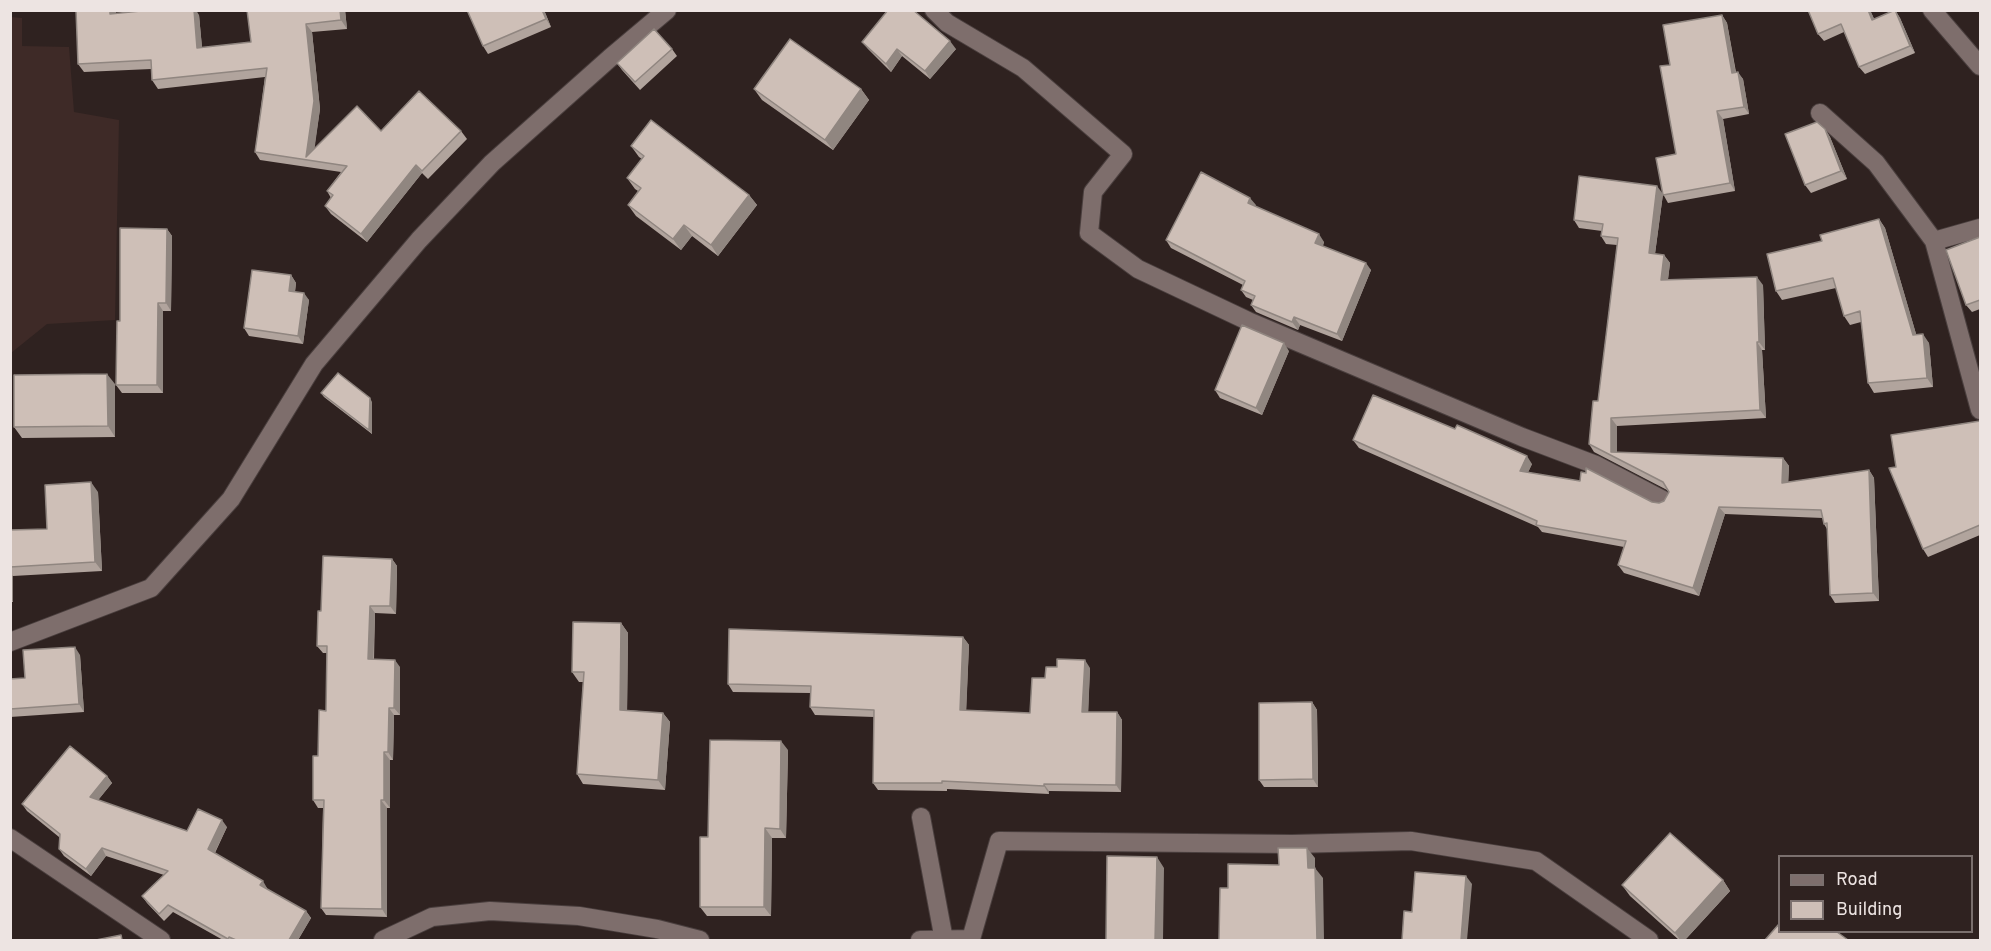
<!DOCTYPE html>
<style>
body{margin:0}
#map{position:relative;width:1991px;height:951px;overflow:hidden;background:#2f2220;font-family:Overpass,sans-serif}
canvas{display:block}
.frame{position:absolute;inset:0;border:12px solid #ede4e2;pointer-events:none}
.legend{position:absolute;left:1778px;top:855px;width:195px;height:78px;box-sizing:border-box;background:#2f2220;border:2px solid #7b706e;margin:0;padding:8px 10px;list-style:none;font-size:18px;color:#ede4e2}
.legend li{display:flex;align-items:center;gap:12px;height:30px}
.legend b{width:30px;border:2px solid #7b706e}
</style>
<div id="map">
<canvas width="1991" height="951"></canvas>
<div class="frame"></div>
<ul class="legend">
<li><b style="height:8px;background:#7e6e6c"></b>Road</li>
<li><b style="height:16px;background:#cebfb7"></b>Building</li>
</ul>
</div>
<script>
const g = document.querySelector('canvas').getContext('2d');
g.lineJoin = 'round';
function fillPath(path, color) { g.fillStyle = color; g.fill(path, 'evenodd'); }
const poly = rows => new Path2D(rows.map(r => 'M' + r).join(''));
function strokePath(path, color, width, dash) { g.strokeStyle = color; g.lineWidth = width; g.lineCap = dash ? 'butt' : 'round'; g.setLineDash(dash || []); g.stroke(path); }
fillPath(poly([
 [11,17,22,18,22,46,69,47,74,112,119,120,115,320,47,324,11,353]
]), '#3e2a27');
const minor = poly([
 [934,10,947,23,1023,68,1123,154,1093,192,1089,233,1138,269,1248,321,1522,437,1596,465,1663,500],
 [1932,10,1980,66],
 [1820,113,1876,163,1934,241,1980,410],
 [1934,241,1980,228],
 [10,642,151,588,231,499,314,364,419,240,492,163,610,58,667,10],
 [921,817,944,940],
 [10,838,161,940],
 [383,940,432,917,490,911,579,916,657,929,700,940],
 [920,940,971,939,999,841,1292,844,1411,841,1536,861,1649,940]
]);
strokePath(minor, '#4a3f3e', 20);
strokePath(minor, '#7e6e6c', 18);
fillPath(poly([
 [345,10,347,29,312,32,320,109,314,149,381,131,461,131,467,139,428,179,422,173,367,242,331,214,325,206,331,198,327,191,341,172,260,160,255,152,265,77,158,89,152,80,151,69,84,72,78,64,116,14,199,15,202,48,251,42],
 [467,10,544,10,551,27,488,54,483,46],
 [1808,10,1870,10,1874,19,1895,10,1900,18,1915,53,1865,74,1859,67,1844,32,1824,41,1818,34],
 [1722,15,1727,23,1736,72,1743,79,1749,114,1723,119,1735,191,1668,203,1663,194,1655,254,1664,255,1670,263,1668,279,1763,285,1765,350,1762,350,1766,418,1617,426,1617,452,1783,458,1789,466,1788,482,1869,470,1874,478,1879,601,1835,603,1830,595,1827,529,1824,524,1823,518,1725,514,1699,596,1624,573,1618,565,1624,547,1542,532,1538,527,1359,448,1353,440,1532,464,1528,472,1652,502,1659,503,1664,501,1669,492,1667,490,1594,452,1589,444,1598,401,1617,245,1606,244,1601,236,1602,231,1579,228,1574,220,1663,194,1676,154,1670,65],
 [862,42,956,49,930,79,902,56,891,72,868,49],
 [672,49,677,56,640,90,622,70,617,63],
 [754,89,861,89,869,100,833,150,762,100],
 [1825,129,1830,137,1847,179,1811,193,1805,185],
 [631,146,749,195,757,205,718,256,692,236,681,250,636,216,628,205,638,191,635,189,627,178,642,159,639,157],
 [1256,205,1255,206,1324,242,1323,246,1371,270,1342,341,1300,325,1298,330,1256,312,1251,305,1253,300,1246,297,1241,290,1243,285,1171,248,1166,240],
 [1879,219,1885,228,1916,334,1929,343,1933,387,1874,393,1868,383,1861,322,1850,325,1844,316,1836,288,1782,300,1776,291,1822,241],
 [167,229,172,236,171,311,163,311,163,393,122,393,116,385,120,321],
 [1980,237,1980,309,1972,312,1966,305],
 [291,275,296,283,295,292,309,300,303,344,249,336,244,328],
 [1289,351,1262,415,1220,398,1215,390],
 [115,384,115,437,22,438,14,427],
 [321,393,372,402,372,434,324,397],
 [1980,421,1980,535,1928,557,1923,549,1896,467],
 [98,492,102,571,13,576,13,602,10,602,10,530,47,529],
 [392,559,397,566,396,614,375,613,374,660,400,667,400,715,394,715,393,760,390,760,390,808,387,808,387,917,326,915,321,908,323,808,318,808,313,800,318,756,326,711,327,653,323,653,317,646,321,611],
 [621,623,628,633,627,710,663,713,670,722,665,790,583,784,577,774,583,682,579,682,572,672],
 [963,637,969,645,966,710,1030,713,1045,678,1090,668,1088,712,1117,712,1122,720,1121,792,1049,791,1049,794,947,789,947,791,878,790,873,783,874,717,815,715,810,707,810,693,733,692,728,684],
 [80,655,84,712,10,717,10,679,25,678],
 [1312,702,1317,710,1318,787,1264,787,1259,780],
 [788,750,786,838,772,838,771,916,707,916,700,907,708,837],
 [107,776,112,783,98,800,187,831,227,827,215,853,267,888,267,889,306,911,311,918,298,940,223,940,173,912,164,921,147,903,142,896,164,875,106,856,91,876,64,856,59,849,59,837,27,811,22,804],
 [1723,880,1730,891,1685,940,1679,940,1630,896,1622,885]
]), '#b1a49d');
fillPath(poly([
 [110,10,116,10,116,23,110,14],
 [194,10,196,10,199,15,203,57,197,48],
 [340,10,345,10,347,29,341,20],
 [542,10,544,10,551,27,546,19],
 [1868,10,1870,10,1878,27,1872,20],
 [1895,10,1900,18,1915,53,1910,46],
 [1722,15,1727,23,1737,80,1732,73],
 [306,24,312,32,320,109,313,160,306,157],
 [950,41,956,49,930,79,925,71],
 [897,49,902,56,891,72,886,64],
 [1738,72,1743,79,1749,114,1744,107],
 [861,89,869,100,833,150,825,140],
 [1717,111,1723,119,1735,191,1730,183],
 [1825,129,1830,137,1847,179,1841,171],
 [416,165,422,173,367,242,361,234],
 [1657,186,1663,194,1654,261,1649,253],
 [749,195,757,205,718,256,711,245],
 [1250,198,1256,205,1253,211,1248,203],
 [1879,219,1885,228,1919,344,1913,335],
 [684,225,692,236,681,250,673,239],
 [167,229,172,236,171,311,166,303],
 [1319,234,1324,242,1321,250,1315,243],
 [1664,255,1670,263,1667,288,1661,280],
 [1366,263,1371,270,1342,341,1337,334],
 [291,275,296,283,294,298,289,291],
 [1757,277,1763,285,1765,350,1759,342],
 [304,293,309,300,303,344,298,336],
 [158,303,163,311,163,393,157,385],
 [1294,317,1300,325,1298,330,1292,322],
 [1923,334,1929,343,1933,387,1927,378],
 [1757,342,1762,350,1766,418,1760,410],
 [1284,343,1289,351,1262,415,1256,408],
 [107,374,115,384,115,437,108,426],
 [370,398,372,402,372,434,369,430],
 [1611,418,1617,426,1617,459,1611,452],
 [1527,456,1532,464,1525,479,1520,471],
 [1783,458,1789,466,1788,491,1782,483],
 [1869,470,1874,478,1879,601,1873,593],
 [91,482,98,492,102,571,95,562],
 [1719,507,1725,514,1699,596,1693,588],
 [392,559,397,566,396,614,390,606],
 [10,574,13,576,13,602,10,598],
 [370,606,375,613,373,667,368,659],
 [621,623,628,633,627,720,620,710],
 [963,637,969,645,966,717,960,710],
 [75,647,80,655,84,712,79,704],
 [395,660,400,667,400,715,394,708],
 [1085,660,1090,668,1088,719,1082,712],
 [1312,702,1317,710,1318,787,1313,779],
 [389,708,394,715,393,760,388,752],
 [1117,712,1122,720,1121,792,1116,785],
 [663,713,670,722,665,790,658,780],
 [781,741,788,750,786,838,780,829],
 [384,752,390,760,390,808,384,800],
 [107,776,112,783,95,804,90,797],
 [1044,784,1049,791,1049,794,1044,786],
 [381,800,387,808,387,917,382,909],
 [222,820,227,827,213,856,208,849],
 [765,828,772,838,771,916,764,907],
 [102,848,106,856,91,876,86,869],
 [1307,848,1315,858,1315,878,1308,868],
 [1157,857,1164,868,1163,940,1155,940],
 [1315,868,1323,878,1324,940,1317,940],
 [1466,876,1472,884,1467,940,1461,940],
 [1723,880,1730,891,1685,940,1680,940,1675,933],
 [263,881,267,888,265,892,260,885],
 [306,911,311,918,298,940,289,940]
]), '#908680');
const building = poly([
 [76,10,110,10,110,14,151,10,194,10,197,48,251,42,247,10,340,10,341,20,306,24,314,101,306,157,357,106,381,131,419,91,461,131,422,171,416,165,361,234,325,206,333,195,327,191,347,166,255,152,267,68,152,80,151,60,78,64,76,10],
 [467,10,542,10,546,19,483,46,467,10],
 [888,10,913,10,950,41,925,71,897,49,886,64,862,42,888,10],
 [1808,10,1868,10,1872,20,1895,10,1910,46,1859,67,1841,24,1818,34,1808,10],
 [1722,15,1732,73,1738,72,1744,107,1717,111,1730,183,1663,195,1656,158,1676,154,1660,66,1670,65,1663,25,1722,15],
 [654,29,672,49,635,82,617,63,654,29],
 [790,39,861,89,825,140,754,89,790,39],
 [651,120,749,195,711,245,684,225,673,239,628,205,641,188,627,178,644,156,631,146,651,120],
 [1817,122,1825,129,1841,171,1805,185,1785,134,1817,122],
 [1201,172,1250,198,1248,203,1319,234,1315,243,1366,263,1337,334,1294,317,1292,322,1251,305,1255,296,1241,290,1245,281,1166,240,1201,172],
 [1579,176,1657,186,1649,253,1664,255,1661,280,1757,277,1759,342,1757,342,1760,410,1611,418,1611,452,1783,458,1782,483,1869,470,1873,593,1830,595,1827,523,1824,524,1821,510,1719,507,1693,588,1618,565,1626,541,1536,525,1537,521,1353,440,1373,395,1455,429,1457,425,1527,456,1520,471,1580,481,1581,472,1586,473,1586,468,1652,502,1659,503,1664,501,1669,492,1663,482,1589,444,1593,401,1598,401,1618,238,1601,236,1603,224,1574,220,1579,176],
 [1879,219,1913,335,1923,334,1927,378,1868,383,1860,311,1844,316,1833,278,1776,291,1767,254,1822,241,1820,235,1879,219],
 [120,228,167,229,166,303,158,303,157,385,116,385,117,321,120,321,120,228],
 [1980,237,1980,300,1966,305,1946,250,1980,237],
 [252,270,291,275,289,291,304,293,298,336,244,328,252,270],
 [1242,325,1284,343,1256,408,1215,390,1242,325],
 [338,373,370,398,369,430,321,393,338,373],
 [107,374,108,426,14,427,14,375,107,374],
 [1980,421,1980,525,1923,549,1889,468,1896,467,1891,435,1980,421],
 [91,482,95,562,10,567,10,530,47,529,45,485,91,482],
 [323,556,392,559,390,606,370,606,368,659,395,660,394,708,389,708,388,752,384,752,384,800,381,800,382,909,321,908,324,800,313,800,313,756,318,756,319,710,326,711,327,646,317,646,318,611,321,611,323,556],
 [573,622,621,623,620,710,663,713,658,780,577,774,584,672,572,672,573,622],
 [729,629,963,637,960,710,1030,713,1032,678,1045,678,1046,667,1057,667,1057,659,1085,660,1082,712,1117,712,1116,785,1044,784,1044,786,942,781,942,783,873,783,874,710,810,707,811,686,728,684,729,629],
 [75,647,79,704,10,709,10,679,25,678,23,650,75,647],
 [1312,702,1313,779,1259,780,1259,703,1312,702],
 [710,740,781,741,780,829,765,828,764,907,700,907,700,837,708,837,710,740],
 [70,746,107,776,90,797,187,831,198,809,222,820,208,849,263,881,260,885,306,911,289,940,236,940,229,937,228,939,168,905,159,914,142,896,168,871,102,848,86,869,59,849,60,834,22,804,70,746],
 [1670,833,1723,880,1675,933,1622,885,1670,833],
 [1278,848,1307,848,1308,868,1315,868,1317,940,1219,940,1220,888,1228,888,1228,864,1279,865,1278,848],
 [1107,856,1157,857,1155,940,1106,940,1107,856],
 [1415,872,1466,876,1461,940,1402,940,1404,911,1412,912,1415,872],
 [1779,924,1779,932,1837,932,1848,940,1765,940,1779,924],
 [121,935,122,940,96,940,121,935]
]);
fillPath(building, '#cebfb7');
strokePath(building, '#908680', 1.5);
</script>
